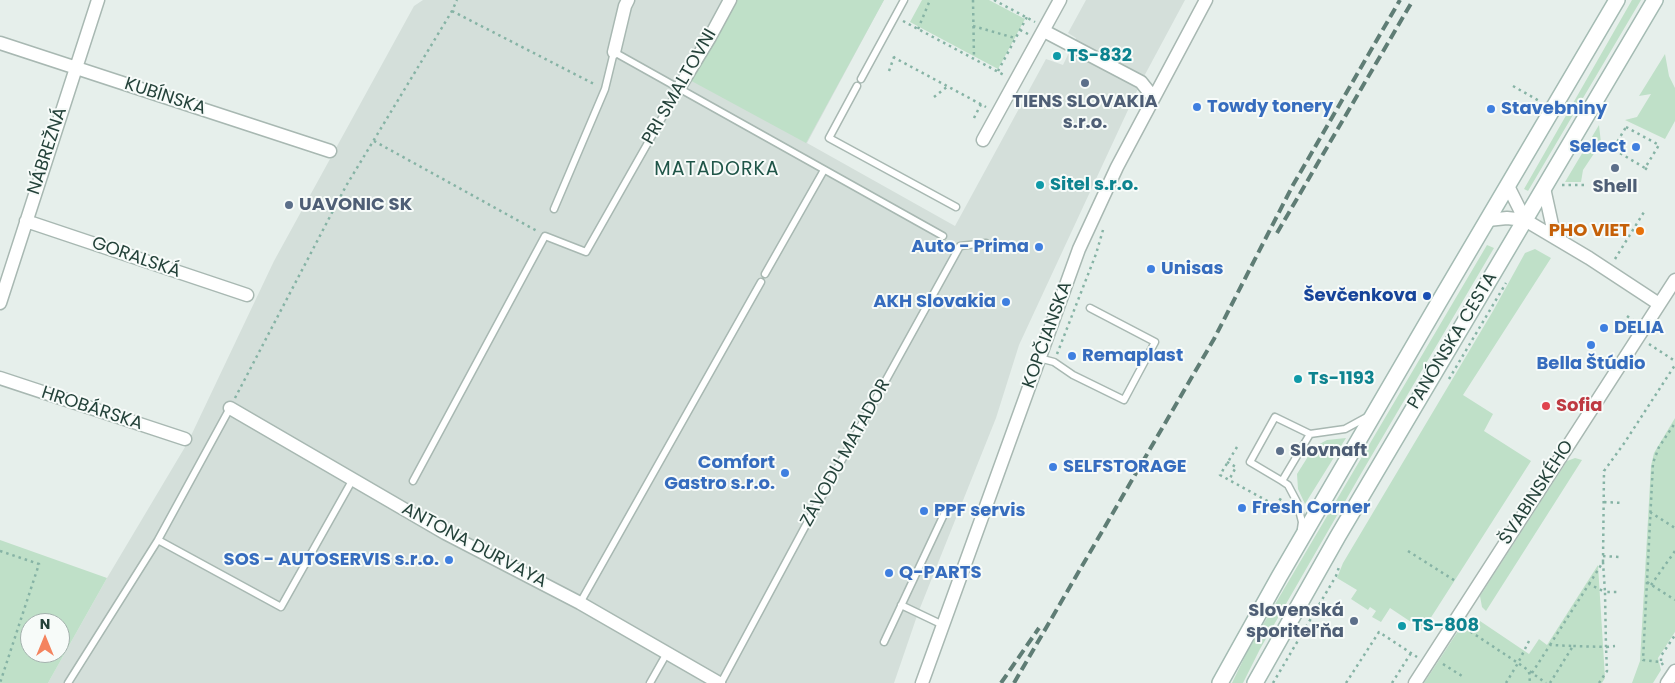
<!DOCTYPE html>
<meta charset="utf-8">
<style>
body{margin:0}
#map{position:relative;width:1675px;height:683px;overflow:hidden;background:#e6efeb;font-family:Poppins,sans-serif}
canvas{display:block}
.north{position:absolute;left:20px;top:613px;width:50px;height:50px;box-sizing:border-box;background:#f7fbf9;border:1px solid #a3b1ad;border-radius:50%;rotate:0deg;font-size:14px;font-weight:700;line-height:20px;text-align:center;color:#24423a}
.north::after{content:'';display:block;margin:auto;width:18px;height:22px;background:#f4845f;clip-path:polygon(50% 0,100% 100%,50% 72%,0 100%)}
</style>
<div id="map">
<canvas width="1675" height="683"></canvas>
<div class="north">N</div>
</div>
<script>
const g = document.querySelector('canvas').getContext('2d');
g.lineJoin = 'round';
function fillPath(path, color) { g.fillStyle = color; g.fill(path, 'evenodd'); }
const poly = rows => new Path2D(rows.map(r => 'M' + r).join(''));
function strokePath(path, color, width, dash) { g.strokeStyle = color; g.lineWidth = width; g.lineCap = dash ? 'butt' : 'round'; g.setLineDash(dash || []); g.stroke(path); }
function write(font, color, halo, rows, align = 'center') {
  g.font = font + ' Poppins,sans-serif'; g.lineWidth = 4; g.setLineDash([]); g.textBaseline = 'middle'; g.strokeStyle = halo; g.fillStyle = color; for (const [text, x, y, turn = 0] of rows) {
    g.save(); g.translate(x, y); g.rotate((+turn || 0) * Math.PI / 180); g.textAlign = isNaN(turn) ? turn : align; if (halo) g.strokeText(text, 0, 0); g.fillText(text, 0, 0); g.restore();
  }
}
fillPath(poly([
 [423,0,884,0,807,143,955,226,1046,59,1063,65,1076,38,1068,33,1086,0,1185,0,1141,82,1019,345,996,418,918,613,894,683,48,683,107,578,188,442,274,261,414,6]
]), '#d4dfda');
fillPath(poly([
 [728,0,884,0,806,143,686,78],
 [922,0,989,0,1025,19,998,69,910,22],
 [1632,0,1641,0,1528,191,1524,189],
 [1665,54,1669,76,1675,88,1675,121,1665,139,1625,120,1637,117,1651,94,1639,96],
 [1599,125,1601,143,1583,170,1581,182,1565,182],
 [1487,245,1494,248,1362,472,1260,649,1243,683,1232,683,1248,650],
 [1535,249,1551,258,1463,395,1493,414,1484,431,1531,461,1423,630,1390,608,1381,622,1372,617,1376,611,1370,607,1368,610,1351,599,1357,590,1337,578,1343,563,1493,311,1525,253],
 [1675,418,1675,632,1658,658,1661,670,1653,683,1632,683,1640,661,1651,466,1654,453],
 [1346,438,1305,504,1298,489,1297,474,1314,447,1327,440],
 [1575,458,1582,460,1486,611,1482,607,1480,596,1567,461],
 [0,540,107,578,48,683,0,683],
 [30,623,60,623,60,653,30,653],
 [1598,565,1605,678,1602,683,1424,683,1460,628,1464,624,1480,621,1529,654,1539,639,1547,645]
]), '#bfe0c8');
const service = poly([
 [861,79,904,0],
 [857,86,829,138,956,207],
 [554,209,605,89,614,52,943,236],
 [765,274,824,170],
 [1039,358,1054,362,1073,375,1124,400,1155,342,1090,308],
 [230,408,158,540,281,607,353,479],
 [413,481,545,236,586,252,679,88],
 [1282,481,1250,462,1275,417,1310,434],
 [1301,529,1302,522,1297,502,1288,485,1282,481,1310,434,1345,429,1367,417],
 [580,603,761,282],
 [901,605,943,625],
 [884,642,947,508],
 [68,683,158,540],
 [650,683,667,653],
 [721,683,807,523,960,246,986,243]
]);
const minor = poly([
 [1044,31,1141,82,1153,97],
 [0,43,330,151],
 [614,52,625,6,628,0],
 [679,88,710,37,730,0],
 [983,140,1060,0],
 [1508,186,1525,220],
 [1544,188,1555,238],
 [1488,220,1507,218,1525,220,1589,258,1659,304],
 [26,221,247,295],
 [0,303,98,0],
 [0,378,185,439],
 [230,408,445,533,580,603,719,683],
 [922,683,1079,249,1117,167,1206,0],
 [1415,683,1675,280],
 [1667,683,1675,671]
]);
const secondary = poly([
 [1220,683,1279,577,1439,302,1617,0],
 [1255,683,1338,536,1655,0]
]);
strokePath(service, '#a8b8b2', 9);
strokePath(minor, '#a8b8b2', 15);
strokePath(secondary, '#a4bbb3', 18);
strokePath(poly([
 [973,0,974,58],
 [994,0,1035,22],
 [452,11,596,85],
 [903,21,1004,75],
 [973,26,1015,38],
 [918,29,930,0],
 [1020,30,1028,34],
 [893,57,986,107],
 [889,71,894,57,892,54],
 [998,71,1027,17],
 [1513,86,1541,102],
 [934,97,948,86],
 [974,118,981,104],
 [1626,127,1659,145,1645,168,1613,149,1626,127],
 [374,141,537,231],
 [1607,145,1613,149],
 [1645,168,1650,172],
 [1562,185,1585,185],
 [1615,259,1644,212],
 [1627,316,1634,321],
 [1649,344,1675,361],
 [1057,354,1096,254,1103,230],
 [1449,379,1506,283],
 [235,398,346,186,452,11,457,0],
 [1237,447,1220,475,1282,509],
 [1227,462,1236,467,1229,480],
 [1604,502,1623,503],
 [1276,506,1283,495],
 [1650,512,1675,528],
 [0,551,39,564,0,683],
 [1408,551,1457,582],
 [1603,556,1620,557],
 [1603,562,1604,471,1625,442,1675,365],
 [1647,582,1675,600],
 [1589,584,1603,562,1605,592,1618,592],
 [1651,585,1675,551],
 [1465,628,1518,663,1506,683],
 [1529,641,1518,663,1546,683],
 [1550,645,1589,584,1605,592,1606,647,1573,646],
 [1661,661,1661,656,1675,635],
 [1443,664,1462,676],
 [1663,665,1661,662,1643,660,1653,463,1659,447,1675,423],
 [1529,672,1530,683],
 [1532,673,1550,645,1573,646,1550,683],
 [1273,683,1336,576,1339,567],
 [1346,683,1379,632,1417,657],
 [1392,683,1411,653],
 [1599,683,1607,671,1606,647,1615,646]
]), '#86b3a5', 2.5, [2.5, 4]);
strokePath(service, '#fff', 6);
strokePath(minor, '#fff', 12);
strokePath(secondary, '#fff', 15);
strokePath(poly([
 [1277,233,1413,0],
 [1001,683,1039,628],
 [1014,683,1214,339,1293,185,1400,0]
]), '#5f7d75', 4, [10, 5]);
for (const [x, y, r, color] of [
 [1057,56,5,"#0f9aa8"],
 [1085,83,5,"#5c6f8a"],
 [1197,107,5,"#3f7fe0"],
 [1491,109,5,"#3f7fe0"],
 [1636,147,5,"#3f7fe0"],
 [1615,168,5,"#5c6f8a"],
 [1040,185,5,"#0f9aa8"],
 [289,205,5,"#5c6f8a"],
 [1640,231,5,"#e8710a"],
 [1039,247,5,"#3f7fe0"],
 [1151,269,5,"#3f7fe0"],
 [1427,296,5,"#1a4fb4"],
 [1006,302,5,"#3f7fe0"],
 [1604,328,5,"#3f7fe0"],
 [1591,345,5,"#3f7fe0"],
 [1072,356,5,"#3f7fe0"],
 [1298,379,5,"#0f9aa8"],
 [1546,406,5,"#e0444e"],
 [1280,451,5,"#5c6f8a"],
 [1053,467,5,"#3f7fe0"],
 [785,473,5,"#3f7fe0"],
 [1242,508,5,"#3f7fe0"],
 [924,511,5,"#3f7fe0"],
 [449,560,5,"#3f7fe0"],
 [889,573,5,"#3f7fe0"],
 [1354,621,5,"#5c6f8a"],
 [1402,626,5,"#0f9aa8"]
]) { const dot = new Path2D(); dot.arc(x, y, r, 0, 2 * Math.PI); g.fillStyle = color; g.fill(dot); strokePath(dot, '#f7fbf9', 2); }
write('bold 18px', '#0d838f', '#f7fbf9', [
 ["TS-832",1067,56],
 ["Sitel s.r.o.",1050,185],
 ["Ts-1193",1308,379],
 ["TS-808",1412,626]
], 'left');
write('18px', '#24423a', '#f7fbf9', [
 ["PRI SMALTOVNI",680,87,-60],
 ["KUBÍNSKA",165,97,18],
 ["NÁBREŽNÁ",48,151,-72],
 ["GORALSKÁ",136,258,19],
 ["KOPČIANSKA",1048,335,-70],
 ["PANÓNSKA CESTA",1453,341,-59],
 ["HROBÁRSKA",92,409,18],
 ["ZÁVODU MATADOR",846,453,-61],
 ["ŠVABINSKÉHO",1537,493,-57],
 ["ANTONA DURVAYA",474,546,28]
]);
write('bold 18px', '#4e5e75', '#f7fbf9', [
 ["TIENS SLOVAKIA",1085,102],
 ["s.r.o.",1085,123],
 ["Shell",1615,187],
 ["UAVONIC SK",299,205,"left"],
 ["Slovnaft",1290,451,"left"],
 ["Slovenská",1344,611,"right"],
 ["sporiteľňa",1344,632,"right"]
]);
write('bold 18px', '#366cbe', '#f7fbf9', [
 ["Towdy tonery",1207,107],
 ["Stavebniny",1501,109],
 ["Select",1626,147,"right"],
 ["Auto - Prima",1029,247,"right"],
 ["Unisas",1161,269],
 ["AKH Slovakia",996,302,"right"],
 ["DELIA",1614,328],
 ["Remaplast",1082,356],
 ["Bella Štúdio",1591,364,"center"],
 ["Comfort",775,463,"right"],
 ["Gastro s.r.o.",775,484,"right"],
 ["SELFSTORAGE",1063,467],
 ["Fresh Corner",1252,508],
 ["PPF servis",934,511],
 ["SOS - AUTOSERVIS s.r.o.",439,560,"right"],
 ["Q-PARTS",899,573]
], 'left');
write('bold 18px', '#c56008', '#f7fbf9', [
 ["PHO VIET",1630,231]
], 'right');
write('bold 18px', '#164399', '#f7fbf9', [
 ["Ševčenkova",1417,296]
], 'right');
write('bold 18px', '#be3a42', '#f7fbf9', [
 ["Sofia",1556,406]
], 'left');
g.letterSpacing = '1px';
write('19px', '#1f5548', '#f7fbf9', [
 ["MATADORKA",717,170]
]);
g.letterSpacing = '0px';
</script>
